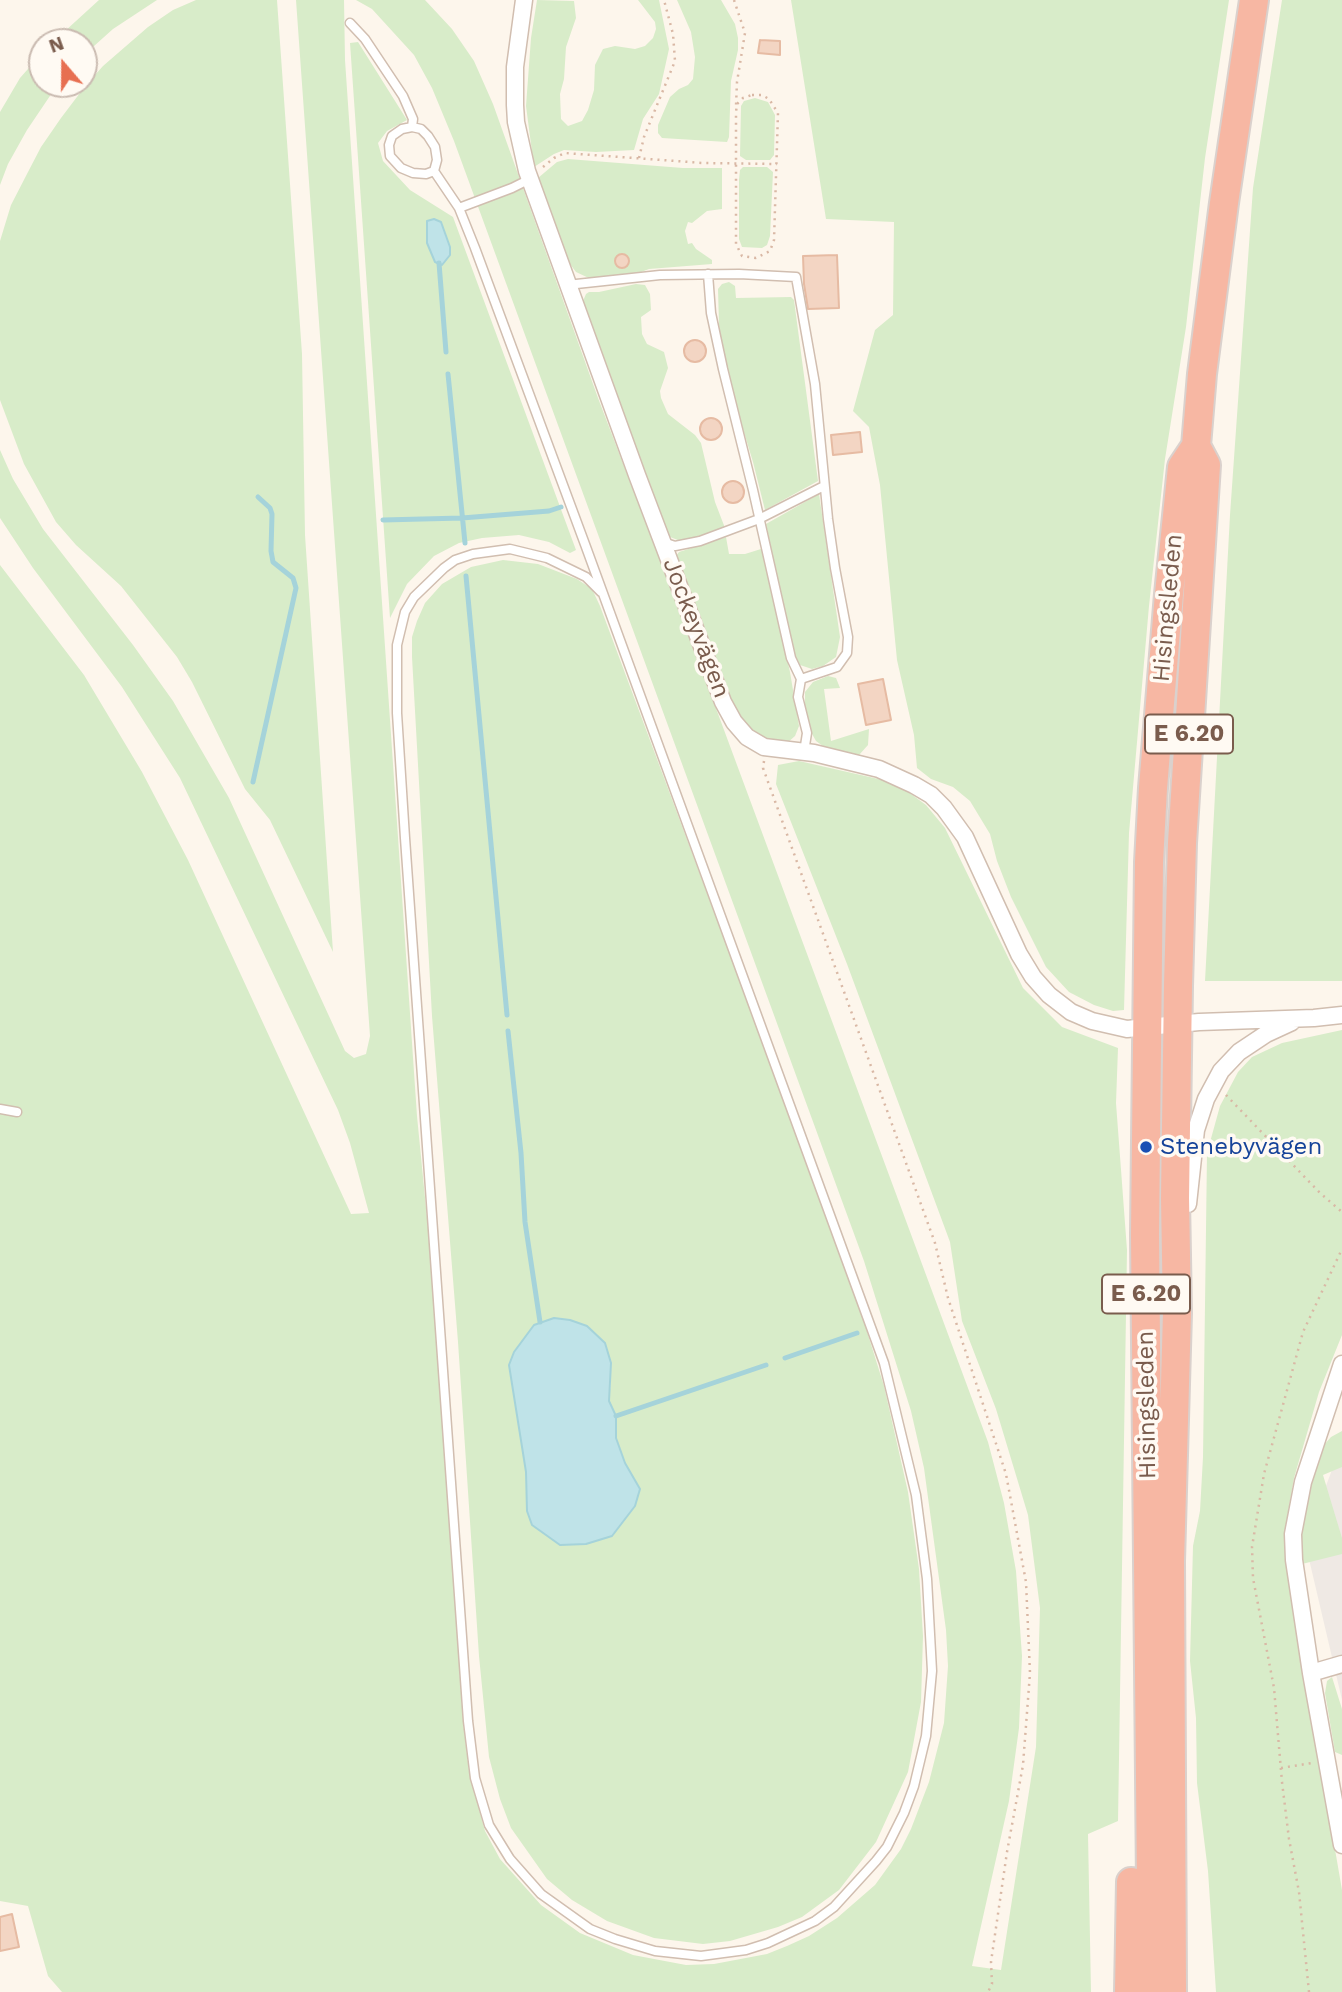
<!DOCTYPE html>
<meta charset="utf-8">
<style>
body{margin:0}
#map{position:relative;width:1342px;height:1992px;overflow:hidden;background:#fdf6ec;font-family:"Work Sans",sans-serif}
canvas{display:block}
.north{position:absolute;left:28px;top:28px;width:70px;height:70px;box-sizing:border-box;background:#fffaf3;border:2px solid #cabbb1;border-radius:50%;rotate:340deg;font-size:19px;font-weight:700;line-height:28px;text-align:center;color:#7a5c4d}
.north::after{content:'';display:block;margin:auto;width:24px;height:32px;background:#e76f51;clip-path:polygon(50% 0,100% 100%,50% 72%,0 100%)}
</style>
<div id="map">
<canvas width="1342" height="1992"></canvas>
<div class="north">N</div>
</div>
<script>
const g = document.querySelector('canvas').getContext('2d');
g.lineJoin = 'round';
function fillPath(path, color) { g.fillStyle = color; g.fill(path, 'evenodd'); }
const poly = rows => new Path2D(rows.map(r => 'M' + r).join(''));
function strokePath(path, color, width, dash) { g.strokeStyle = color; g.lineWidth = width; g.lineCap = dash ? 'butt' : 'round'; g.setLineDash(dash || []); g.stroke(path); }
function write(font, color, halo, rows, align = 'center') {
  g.font = font + ' "Work Sans",sans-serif'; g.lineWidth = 7; g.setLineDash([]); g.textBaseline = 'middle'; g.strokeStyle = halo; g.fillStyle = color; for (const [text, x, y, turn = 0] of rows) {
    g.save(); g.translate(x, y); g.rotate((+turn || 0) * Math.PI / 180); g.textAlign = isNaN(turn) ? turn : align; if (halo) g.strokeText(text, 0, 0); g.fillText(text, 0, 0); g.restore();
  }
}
fillPath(poly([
 [1342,1443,1342,1700,1305,1542]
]), '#efe9e4');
fillPath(poly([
 [99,0,157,0,113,29,84,55,84,42,53,42],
 [196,0,277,0,302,354,305,535,333,952,270,820,245,789,192,682,177,657,121,586,76,545,56,522,24,464,0,400,0,241,11,205,28,172,41,147,61,118,86,85,103,66,148,27,173,10],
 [296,0,344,0,345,60,417,1116,432,1269,463,1721,469,1772,485,1831,500,1859,541,1905,580,1933,633,1955,686,1965,714,1964,767,1954,787,1946,809,1936,837,1918,875,1885,901,1849,911,1829,929,1782,944,1723,948,1666,946,1630,924,1468,911,1411,864,1261,454,141,432,88,414,55,372,9,356,0,425,0,452,29,474,61,493,104,598,398,704,676,988,1442,1004,1503,1016,1571,1022,1656,1019,1728,1009,1801,972,1966,1001,1970,1036,1747,1040,1608,1028,1515,996,1409,962,1321,950,1242,847,964,776,784,778,765,799,761,896,783,926,805,945,828,1023,988,1062,1027,1118,1048,1116,1103,1127,1250,1118,1821,1088,1834,1091,1992,62,1992,48,1976,28,1906,0,1901,0,565,84,675,142,772,188,860,351,1214,369,1213,350,1143,338,1110,180,778,122,687,33,568,0,518,0,450,13,479,43,529,133,645,173,701,229,798,345,1051,354,1058,366,1054,370,1036],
 [537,0,574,1,576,18,566,47,564,79,560,94,561,119,568,126,582,121,588,110,594,90,595,65,603,49,615,46,635,49,645,46,653,38,656,29,655,22,638,0,659,0,669,49,659,94,643,119,634,150,596,152,564,150,554,154,534,167,526,106,531,38],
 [677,0,721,0,735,24,738,38,738,50,731,81,729,137,727,142,662,138,658,133,658,125,670,97,679,89,688,85,693,79,695,57,691,32],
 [791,0,1229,0,1205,158,1186,327,1165,459,1149,606,1129,833,1124,1010,1113,1011,1094,1005,1069,992,1046,967,1011,897,997,861,990,834,970,801,953,787,931,779,917,768,914,735,897,660,880,485,869,427,853,411,875,330,893,315,894,222,826,219],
 [1282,0,1342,0,1342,981,1205,981,1230,515,1253,188],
 [358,42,407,120,387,131,378,143,383,161,410,190,453,217,576,550,570,553,549,542,519,535,482,538,459,543,434,556,407,584,390,618,350,43],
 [42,53,42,84,58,84,27,130,8,164,0,185,0,112,20,78],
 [755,98,768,102,775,115,774,155,770,160,746,160,740,156,741,106,744,101],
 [568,159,683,168,722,168,722,209,707,211,692,223,688,222,685,231,688,244,692,243,696,249,712,260,712,264,649,269,636,274,593,280,576,272,567,260,538,178,557,162],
 [743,167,767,167,773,172,770,236,767,245,762,248,742,247,739,239,739,180,740,170],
 [729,282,735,286,736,298,791,297,794,300,818,481,765,510,753,462,727,376,719,325,718,289,722,284],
 [636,284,645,285,650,294,651,310,641,317,642,334,647,344,664,352,668,368,660,391,661,398,668,414,695,435,701,443,715,502,725,528,683,542,670,537,659,514,583,301,586,294,589,292,599,292],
 [819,494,840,637,836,657,823,666,812,669,800,665,793,652,766,524],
 [726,537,729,554,745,554,761,549,764,555,790,672,799,726,795,736,787,743,781,745,755,737,729,703,676,556,679,552],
 [503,560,538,564,577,579,592,589,600,606,850,1277,884,1386,908,1492,919,1569,923,1636,921,1702,908,1772,876,1842,839,1890,802,1917,778,1927,730,1941,703,1944,654,1938,607,1921,572,1900,547,1879,511,1828,500,1799,489,1757,479,1656,458,1342,432,1016,412,657,412,637,417,621,425,603,442,584,471,567],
 [611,1379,609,1401,616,1416,616,1438,625,1463,640,1489,635,1506,612,1536,560,1545,549,1536,527,1511,526,1472,518,1422],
 [828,676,836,678,840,688,824,689,831,741,869,729,868,745,859,755,854,756,827,749,816,741,811,732,805,713,805,692,813,682],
 [1342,1030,1342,1335,1319,1392,1294,1478,1285,1529,1285,1559,1342,1890,1342,1992,1216,1992,1208,1871,1197,1783,1196,1718,1190,1661,1193,1546,1200,1511,1203,1457,1207,1153,1220,1106,1238,1072,1252,1057,1282,1043],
 [1342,1431,1342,1467,1323,1475,1342,1538,1342,1554,1302,1564,1299,1531,1311,1477,1323,1446,1331,1437],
 [1332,1677,1342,1709,1342,1755,1335,1752,1325,1693,1327,1681]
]), '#d8ecc9');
const water = poly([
 [434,219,441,222,450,247,450,255,442,265,435,262,427,243,427,221,434,219],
 [554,1318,570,1320,587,1326,605,1343,611,1363,609,1401,616,1416,616,1438,625,1463,640,1489,635,1506,612,1536,586,1544,560,1545,532,1525,527,1511,526,1472,509,1365,514,1352,534,1325,554,1318]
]);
fillPath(water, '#bfe3e8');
strokePath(water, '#a5d3da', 2);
strokePath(poly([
 [439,263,446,352],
 [448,374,465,543],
 [383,520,462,518,549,511,561,507],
 [466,576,507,1015],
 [253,782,296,588,293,578,273,562,271,551,272,514,270,508,258,497],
 [508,1031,521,1153,525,1222,540,1322],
 [785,1358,857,1333],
 [616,1416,766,1365]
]), '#a5d3da', 5);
const building = poly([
 [760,40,780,41,780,55,758,53,760,40],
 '615 261a7 7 0 1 1 14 0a7 7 0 1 1-14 0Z',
 [837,255,839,308,808,309,804,284,803,256,837,255],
 '684 351a11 11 0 1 1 22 0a11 11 0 1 1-22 0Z',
 '700 429a11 11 0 1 1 22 0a11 11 0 1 1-22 0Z',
 [860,432,862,452,833,455,831,435,860,432],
 '722 492a11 11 0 1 1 22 0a11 11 0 1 1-22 0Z',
 [883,679,891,720,866,725,858,684,883,679],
 [12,1914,19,1947,0,1951,0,1917,12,1914]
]);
fillPath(building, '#f3d5c3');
strokePath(building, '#e6bba3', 2);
const lane = poly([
 [350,23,365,39,403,96,413,119,412,127],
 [434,171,426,174,413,173,401,168,390,156,389,145,392,136,402,129,412,127,421,129,428,136,435,147,437,160,434,171,459,208,475,248,586,547,884,1363,916,1495,927,1579,932,1671,926,1736,914,1786,904,1813,887,1847,876,1861,834,1907,815,1921,768,1943,746,1950,701,1956,655,1951,615,1939,590,1929,541,1894,510,1859,489,1825,475,1778,468,1721,405,838,397,713,397,645,405,612,414,597,444,568,455,560,473,554,510,549,547,558,586,577,601,592],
 [459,208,512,188,530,179],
 [708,274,711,313,723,369,753,490,791,658,801,679],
 [567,285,660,275,739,274,796,277,815,384,828,519,835,568,848,637,847,653,837,667,801,679,798,697,807,733,804,752],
 [663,542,675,546,700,541,759,519,824,486],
 [0,1109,17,1112]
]);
const street = poly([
 [524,0,515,67,515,105,516,122,527,171,637,475,723,702,734,722,747,737,764,747,814,753,879,769,914,785,931,795,944,808,965,837,1019,954,1033,977,1049,995,1071,1012,1092,1021,1127,1029,1199,1022,1314,1018,1342,1015],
 [1188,1204,1196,1130,1206,1099,1221,1071,1239,1052,1266,1034,1292,1022],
 [1342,1364,1303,1482,1293,1534,1294,1560,1311,1673,1342,1845],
 [1311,1673,1342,1664]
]);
const highway = poly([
 [1129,1992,1131,1882],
 [1152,1992,1145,1234,1149,862,1153,788,1169,594,1182,467,1196,446,1202,374,1224,203,1254,0],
 [1172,1992,1170,1561,1177,1313,1175,1198,1178,986,1182,843,1206,465,1196,446]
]);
strokePath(lane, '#d1beb0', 11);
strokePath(street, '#d1beb0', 19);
strokePath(highway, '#dad1cd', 32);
strokePath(poly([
 [734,0,745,33,737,82,736,106],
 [752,95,762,95,769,99,778,113,774,240,770,251,756,258,742,256,736,244,736,112,737,104,743,98,752,95],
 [639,158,644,137,675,61,673,34,664,0],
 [543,167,554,158,565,153,703,163,777,164],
 [764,761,763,768,935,1243,948,1298,1006,1474,1026,1582,1030,1673,1023,1765,1007,1852,991,1962,992,1984,988,1992],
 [1226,1095,1320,1193,1342,1212],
 [1281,1768,1312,1763],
 [1309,1992,1299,1892,1289,1839,1282,1782,1274,1688,1253,1578,1252,1547,1264,1474,1303,1332,1342,1249]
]), '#d9b8a5', 2.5, [2, 5]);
strokePath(lane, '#fff', 8);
strokePath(street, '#fff', 16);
strokePath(highway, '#f7b7a3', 28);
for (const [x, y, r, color] of [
 [1146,1147,7,"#1a4fb4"]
]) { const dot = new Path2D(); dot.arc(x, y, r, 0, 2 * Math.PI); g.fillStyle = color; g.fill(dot); strokePath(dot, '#fffaf3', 2.5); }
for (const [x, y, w] of [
 [1189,734,88],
 [1146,1294,88]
]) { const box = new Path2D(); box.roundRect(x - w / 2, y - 19.5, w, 39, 5); g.fillStyle = '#fffaf3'; g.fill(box); strokePath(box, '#7a5c4d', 2); }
write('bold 23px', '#7a5c4d', null, [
 ["E 6.20",1189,734],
 ["E 6.20",1146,1294]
]);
write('24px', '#7a5c4d', '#fffaf3', [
 ["Hisingsleden",1168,608,-85],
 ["Jockeyvägen",696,628,69],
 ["Hisingsleden",1147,1405,-91]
]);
write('24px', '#164399', '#fffaf3', [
 ["Stenebyvägen",1160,1147]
], 'left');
</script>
